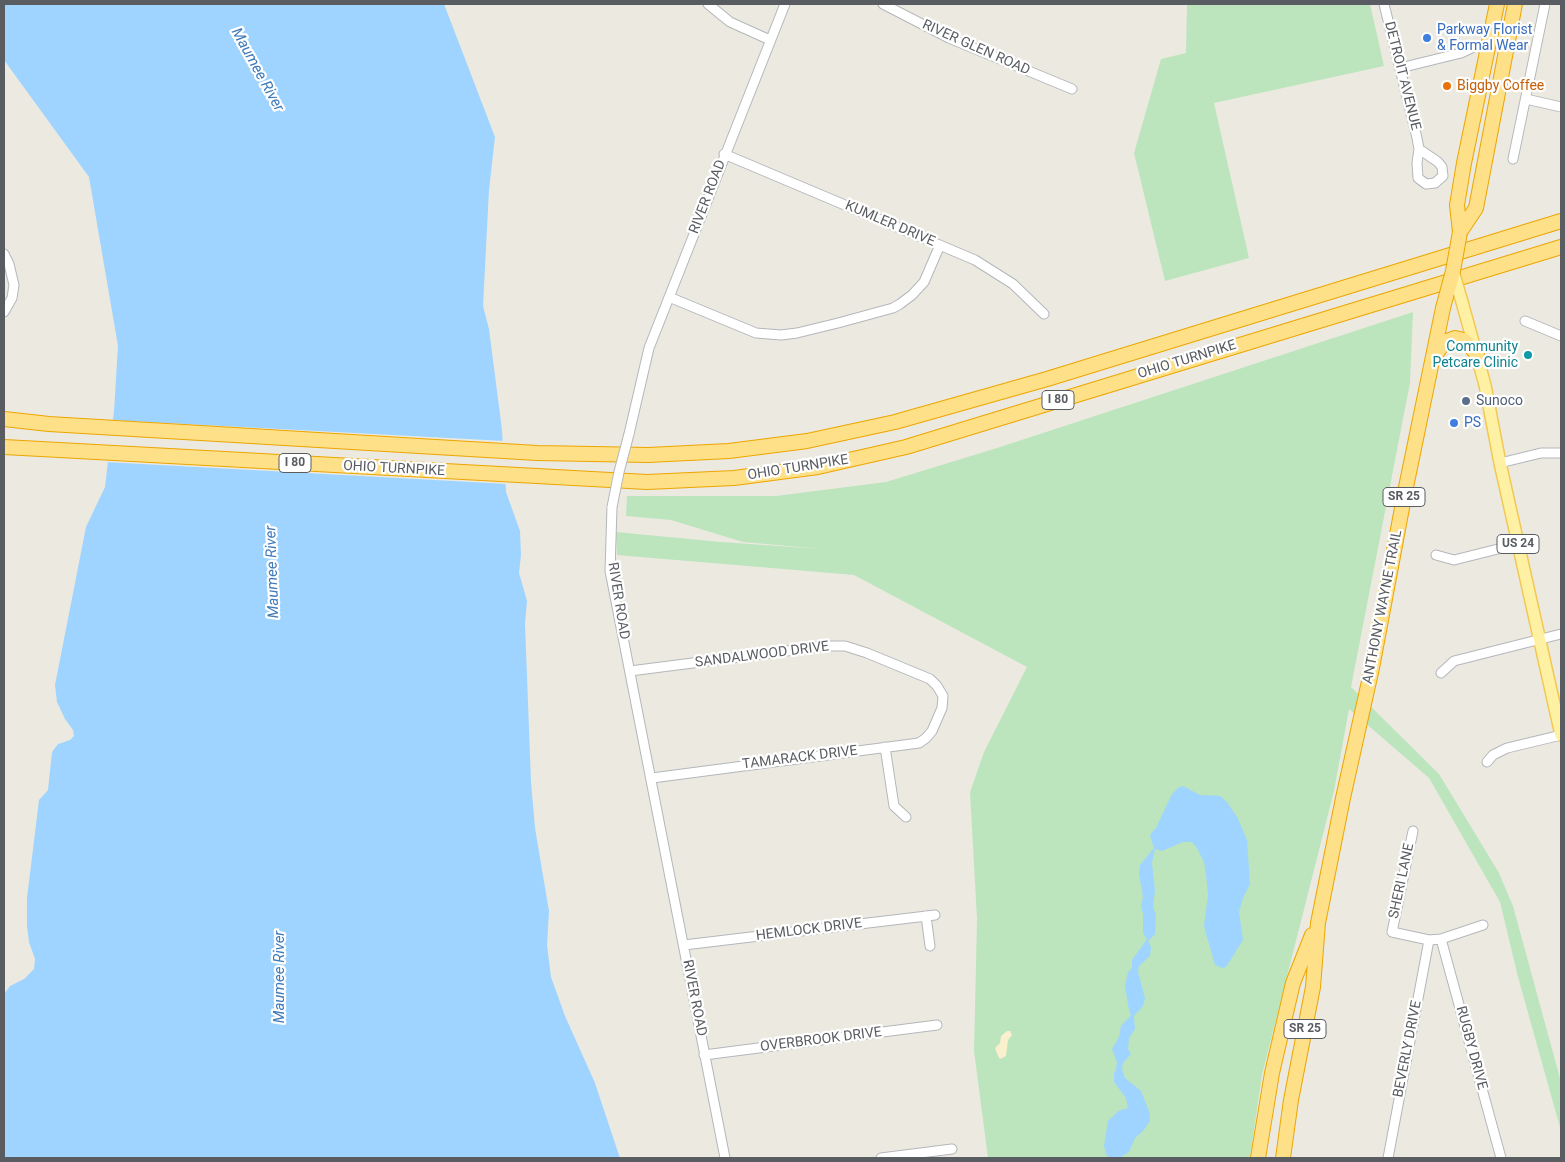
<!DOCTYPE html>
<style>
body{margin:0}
#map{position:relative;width:1565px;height:1162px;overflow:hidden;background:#eceae0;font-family:Roboto,sans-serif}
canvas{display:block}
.frame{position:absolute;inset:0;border:5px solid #595d62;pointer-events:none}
</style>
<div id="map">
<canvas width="1565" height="1162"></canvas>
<div class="frame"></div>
</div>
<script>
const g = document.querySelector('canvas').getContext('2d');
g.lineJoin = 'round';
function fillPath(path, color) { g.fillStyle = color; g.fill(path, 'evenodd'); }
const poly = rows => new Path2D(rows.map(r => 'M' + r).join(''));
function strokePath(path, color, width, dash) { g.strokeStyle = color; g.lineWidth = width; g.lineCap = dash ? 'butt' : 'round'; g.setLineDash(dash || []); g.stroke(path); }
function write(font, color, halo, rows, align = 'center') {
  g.font = font + ' Roboto,sans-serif'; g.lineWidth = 4.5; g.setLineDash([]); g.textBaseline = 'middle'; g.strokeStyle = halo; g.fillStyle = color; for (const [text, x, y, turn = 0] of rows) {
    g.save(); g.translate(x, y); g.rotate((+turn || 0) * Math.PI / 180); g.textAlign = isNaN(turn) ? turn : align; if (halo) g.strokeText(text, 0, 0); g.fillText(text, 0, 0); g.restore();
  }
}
fillPath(poly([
 [1187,4,1370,4,1384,66,1214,103,1249,258,1165,281,1134,153,1161,59,1186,53],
 [1413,312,1410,383,1351,687,1439,774,1499,873,1513,906,1561,1082,1561,1131,1518,977,1500,902,1429,778,1349,709,1334,791,1262,1075,1250,1158,988,1158,974,1051,977,919,970,792,984,752,1027,667,854,575,617,555,616,532,721,542,822,549,743,542,671,520,626,516,627,496,776,496,886,482,997,448]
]), '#bce5bd');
fillPath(poly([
 [1007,1031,1010,1031,1012,1035,1008,1040,1006,1056,1000,1059,998,1056,995,1048,1000,1043,1001,1036]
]), '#faf0ce');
fillPath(poly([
 [4,4,444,4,495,137,489,190,483,306,489,329,502,430,506,492,520,531,521,555,519,573,527,601,525,624,531,782,535,828,549,911,547,945,551,977,565,1016,595,1083,620,1158,4,1158,4,994,10,986,24,979,34,969,35,959,29,942,27,926,27,898,39,800,48,790,52,752,58,744,70,740,74,736,73,730,65,719,57,702,55,685,86,527,105,487,114,411,118,346,89,177,4,60],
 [1183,786,1200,795,1220,796,1227,802,1237,817,1247,840,1250,884,1243,898,1239,912,1243,940,1226,967,1222,968,1215,965,1204,926,1208,895,1206,875,1204,862,1197,848,1192,842,1183,842,1162,851,1155,849,1152,863,1155,890,1153,907,1156,915,1155,934,1148,941,1151,947,1150,956,1139,966,1138,972,1145,998,1143,1006,1134,1016,1135,1029,1129,1038,1128,1049,1131,1054,1123,1063,1122,1069,1125,1078,1141,1091,1150,1114,1150,1121,1143,1131,1135,1138,1129,1152,1119,1158,1111,1158,1107,1156,1104,1146,1108,1121,1118,1111,1128,1108,1126,1098,1114,1082,1114,1073,1116,1069,1117,1062,1112,1049,1119,1037,1121,1026,1131,1015,1129,1010,1125,986,1128,972,1132,968,1132,960,1147,939,1143,933,1143,914,1141,906,1143,897,1139,874,1140,865,1154,848,1150,836,1152,832,1156,828,1172,794,1178,788]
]), '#9ed4ff');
fillPath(poly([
 [110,420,505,441,508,484,105,462]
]), '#eceae0');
const minor = poly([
 [708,4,730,22,770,40],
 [883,4,949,38,1072,89],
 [1384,4,1417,138,1419,149,1417,163,1418,178,1426,184,1435,183,1443,176,1442,167,1438,162,1419,149],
 [1400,68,1461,53,1476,46],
 [1526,99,1561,107],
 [724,154,975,260,1013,284,1044,314],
 [1513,159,1545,4],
 [4,254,9,264,14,285,12,298,4,312],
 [669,297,756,333,781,335,797,333,838,323,893,308,900,304,912,295,924,282,940,245],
 [1525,321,1561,336],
 [629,434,649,348,785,4],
 [1500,463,1541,453,1561,453],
 [612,507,610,571,725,1158],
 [1436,555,1454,560,1518,544],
 [630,671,826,646,845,646,867,653,930,679,937,686,943,696,942,708,932,731,926,738,919,743,652,778],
 [1441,673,1454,661,1561,634],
 [885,747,894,806,906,817],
 [1487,762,1493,755,1507,748,1561,735],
 [1413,831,1392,932,1429,940,1441,939,1483,925],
 [926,916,930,946],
 [1441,939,1501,1158],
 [684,945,935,915],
 [704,1055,937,1025],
 [881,1158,952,1149],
 [1388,1158,1429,940]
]);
const major = poly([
 [1462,302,1485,385,1500,463,1561,735]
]);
const highway = poly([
 [1460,232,1476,208,1515,4],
 [1460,232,1457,205,1464,163,1497,4],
 [1435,356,1444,342,1455,338,1464,340,1477,354],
 [4,419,49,424,537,453,648,455,729,451,807,441,895,422,1047,379,1561,221],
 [4,447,647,482,734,478,818,467,906,447,1561,247],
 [1258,1158,1272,1073,1293,983,1312,935],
 [1283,1158,1291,1100,1313,987,1318,923,1343,798,1372,668,1405,492,1443,308]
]);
strokePath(minor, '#b3b7bb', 11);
strokePath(major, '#f2c754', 14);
strokePath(highway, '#eda500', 16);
strokePath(minor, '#fff', 9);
strokePath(major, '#fff1a3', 11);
strokePath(highway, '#fde087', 14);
const minorBridge = poly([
 [612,507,619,472,629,434]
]);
const majorBridge = poly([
 [1453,271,1462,302]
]);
const highwayBridge = poly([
 [1443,308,1453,271,1460,232]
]);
strokePath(minorBridge, '#b3b7bb', 11, []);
strokePath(majorBridge, '#f2c754', 14, []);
strokePath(highwayBridge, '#eda500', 16, []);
strokePath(minorBridge, '#fff', 9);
strokePath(majorBridge, '#fff1a3', 11);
strokePath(highwayBridge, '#fde087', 14);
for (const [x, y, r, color] of [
 [1427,38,5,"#3f7fe0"],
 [1447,86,5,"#e8710a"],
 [1528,355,5,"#0f9aa8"],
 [1466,401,5,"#5c6f8a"],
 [1454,423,5,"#3f7fe0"]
]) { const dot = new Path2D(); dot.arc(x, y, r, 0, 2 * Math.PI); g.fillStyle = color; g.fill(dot); strokePath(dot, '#fff', 2); }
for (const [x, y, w] of [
 [1058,400,32],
 [295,463,32],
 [1404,497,42],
 [1518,544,42],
 [1305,1029,42]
]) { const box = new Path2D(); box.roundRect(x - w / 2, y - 9.5, w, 19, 4); g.fillStyle = '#fff'; g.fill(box); strokePath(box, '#595d62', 1); }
write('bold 12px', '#595d62', null, [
 ["I 80",1058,400],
 ["I 80",295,463],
 ["SR 25",1404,497],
 ["US 24",1518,544],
 ["SR 25",1305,1029]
]);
write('14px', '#366cbe', '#fff', [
 ["Parkway Florist",1437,30],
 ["& Formal Wear",1437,46],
 ["PS",1464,423]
], 'left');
write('14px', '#595d62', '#fff', [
 ["RIVER GLEN ROAD",976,48,24],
 ["DETROIT AVENUE",1402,76,76],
 ["RIVER ROAD",708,197,-69],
 ["KUMLER DRIVE",890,224,23],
 ["OHIO TURNPIKE",1187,360,-17],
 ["OHIO TURNPIKE",798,468,-9],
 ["OHIO TURNPIKE",394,469,3],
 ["RIVER ROAD",618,601,81],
 ["ANTHONY WAYNE TRAIL",1383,607,-79],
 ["SANDALWOOD DRIVE",762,655,-7],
 ["TAMARACK DRIVE",800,758,-7],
 ["SHERI LANE",1402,881,-78],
 ["HEMLOCK DRIVE",809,930,-7],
 ["RIVER ROAD",694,998,79],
 ["OVERBROOK DRIVE",821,1040,-7],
 ["RUGBY DRIVE",1471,1048,75],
 ["BEVERLY DRIVE",1408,1049,-79]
]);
write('14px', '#c56008', '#fff', [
 ["Biggby Coffee",1457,86]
], 'left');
write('14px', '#0d838f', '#fff', [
 ["Community",1518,347],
 ["Petcare Clinic",1518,363]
], 'right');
write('14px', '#4e5e75', '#fff', [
 ["Sunoco",1476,401]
], 'left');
write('italic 15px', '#3e79b9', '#fff', [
 ["Maumee River",257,70,61],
 ["Maumee River",273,572,-92],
 ["Maumee River",280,977,-90]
]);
</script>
